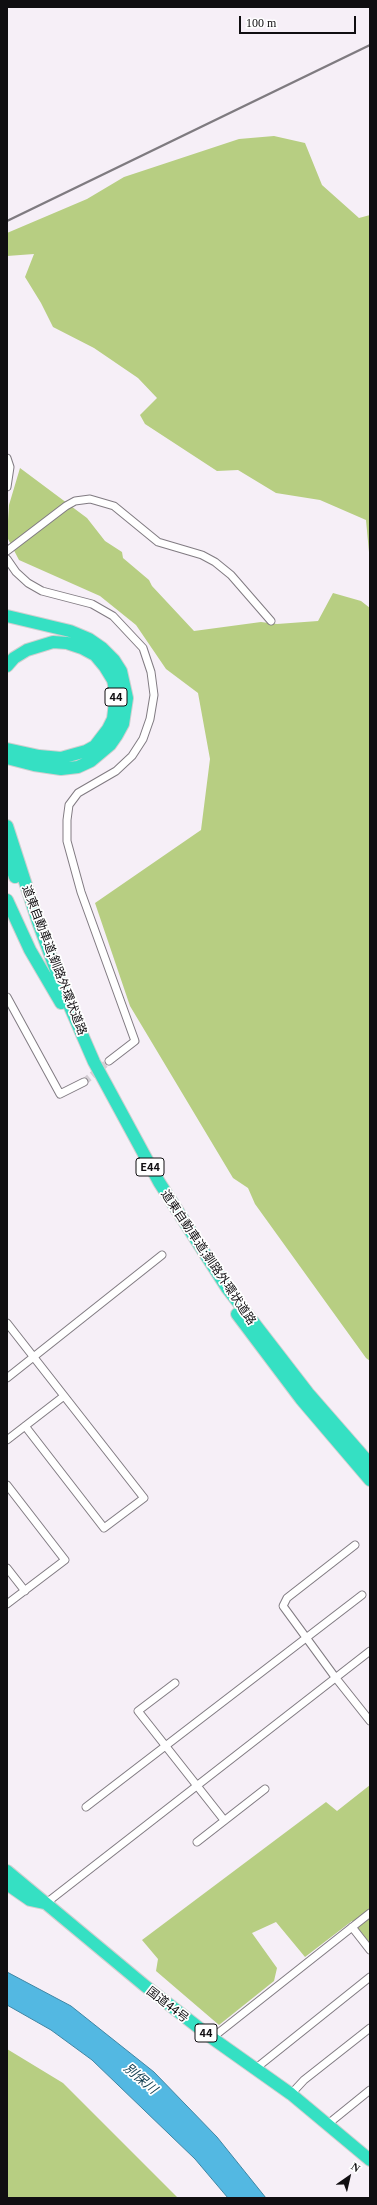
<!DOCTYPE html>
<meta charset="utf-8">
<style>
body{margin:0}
#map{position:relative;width:377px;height:2205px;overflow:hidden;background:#f6eff7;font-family:Georgia,serif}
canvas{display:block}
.frame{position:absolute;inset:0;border:8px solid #100e11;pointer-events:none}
.north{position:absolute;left:329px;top:2157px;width:40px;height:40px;-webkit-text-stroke:3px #fff;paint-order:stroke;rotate:34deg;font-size:11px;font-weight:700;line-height:16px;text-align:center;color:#100e11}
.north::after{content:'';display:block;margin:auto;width:14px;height:18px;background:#100e11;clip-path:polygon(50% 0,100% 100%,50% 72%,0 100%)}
.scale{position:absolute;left:239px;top:16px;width:117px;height:18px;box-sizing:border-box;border:2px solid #100e11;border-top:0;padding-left:5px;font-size:12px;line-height:14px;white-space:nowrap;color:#100e11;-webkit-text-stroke:3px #fff;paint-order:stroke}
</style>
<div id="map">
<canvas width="377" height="2205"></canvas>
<div class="frame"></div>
<div class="north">N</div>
<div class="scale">100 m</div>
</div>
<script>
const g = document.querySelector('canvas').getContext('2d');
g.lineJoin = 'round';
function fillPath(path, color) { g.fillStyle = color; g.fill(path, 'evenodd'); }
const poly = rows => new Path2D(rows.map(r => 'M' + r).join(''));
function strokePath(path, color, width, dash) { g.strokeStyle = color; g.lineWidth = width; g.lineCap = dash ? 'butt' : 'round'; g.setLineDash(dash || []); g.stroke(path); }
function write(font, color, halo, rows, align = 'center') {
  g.font = font + ' Georgia,"Noto Sans JP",serif'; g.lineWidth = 3.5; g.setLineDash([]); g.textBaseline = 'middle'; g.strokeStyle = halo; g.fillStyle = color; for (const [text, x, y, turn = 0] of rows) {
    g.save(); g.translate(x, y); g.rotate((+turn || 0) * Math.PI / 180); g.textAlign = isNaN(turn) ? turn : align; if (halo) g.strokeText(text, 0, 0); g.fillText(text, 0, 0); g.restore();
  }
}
fillPath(poly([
 [274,136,305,143,322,185,359,218,370,215,370,563,366,520,320,500,276,493,238,470,217,471,145,424,140,415,157,398,138,378,94,348,53,327,41,303,25,277,34,254,7,256,7,233,87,199,124,177,239,139],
 [20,468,87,518,105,541,122,552,123,558,149,580,152,586,194,631,261,622,277,624,318,621,333,593,361,601,370,608,370,1361,366,1358,255,1204,248,1188,233,1178,130,1006,95,903,201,830,210,759,198,693,166,669,136,625,100,596,19,560,7,537,9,505],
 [370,1785,370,1943,352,1921,305,1957,276,1922,252,1933,277,1968,274,1981,219,2025,156,1971,158,1959,142,1940,326,1802,337,1811],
 [7,2049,63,2083,178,2198,7,2198]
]), '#b7ce82');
const water = poly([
 [7,1972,71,2006,154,2072,217,2137,266,2198,228,2198,195,2159,92,2060,51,2030,7,2005,7,1972]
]);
fillPath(water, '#53b8e2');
strokePath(water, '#3f85a3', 1);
strokePath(poly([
 [84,1082,109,1061]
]), '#d4cdd4', 7, [7, 3.5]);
const street = poly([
 [7,458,10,467,7,487],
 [7,551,66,506,75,501,90,499,114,506,158,542,202,555,215,562,231,575,271,621],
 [7,559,16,572,28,583,42,591,92,604,113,616,143,648,151,672,154,695,150,719,143,739,132,756,116,771,78,793,69,805,67,820,67,841,81,892,135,1041,109,1061],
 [7,997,60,1094,84,1082],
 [7,1323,144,1498,104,1528,25,1426],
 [7,1378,162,1255],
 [7,1440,64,1396],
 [7,1485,65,1560,7,1604],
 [355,1545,287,1598,283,1606,335,1677,370,1721],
 [7,1568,25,1591],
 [175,1683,138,1711,224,1820],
 [86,1807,362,1595],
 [197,1842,265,1789],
 [45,1904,370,1651],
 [352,1927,370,1950],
 [212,2038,370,1913],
 [255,2069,370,1977],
 [291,2094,304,2080,370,2028],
 [328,2124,370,2090]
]);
const highway = poly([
 [7,616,70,631,89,639,102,648,114,660,121,671,127,698,123,724,117,735,110,745,91,761,78,767,61,769,34,765,7,758],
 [7,666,14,658,27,650,53,642,67,643,82,648,95,655,105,667,113,680,116,694,113,719,108,729,95,746,86,751,61,758,39,756,7,749],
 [7,826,38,922,67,1000,94,1062,159,1182,227,1288,308,1393,370,1464],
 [7,855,15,877],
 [7,900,30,950,61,1003],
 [237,1314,301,1399,370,1480],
 [7,1871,144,1985,212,2038,291,2094,370,2160],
 [7,1884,30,1900,44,1903]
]);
strokePath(street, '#817b82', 9);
strokePath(highway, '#cfcfcf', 14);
strokePath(street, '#fff', 7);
strokePath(highway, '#35e0c3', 12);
strokePath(poly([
 [7,221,370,45]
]), '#7f7b80', 2.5);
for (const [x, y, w] of [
 [116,697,22],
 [150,1167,28],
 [206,2033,22]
]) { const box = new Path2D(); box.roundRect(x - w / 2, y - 9, w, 18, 3); g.fillStyle = '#fff'; g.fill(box); strokePath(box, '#100e11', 1); }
write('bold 11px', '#100e11', null, [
 ["44",116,697],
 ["E44",150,1167],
 ["44",206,2033]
]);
write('12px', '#100e11', '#fff', [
 ["道東自動車道;釧路外環状道路",55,960,69],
 ["道東自動車道;釧路外環状道路",209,1257,56],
 ["国道44号",168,2004,38]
]);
write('italic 13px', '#0f3c4e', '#fff', [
 ["別保川",141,2078,40]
]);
</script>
